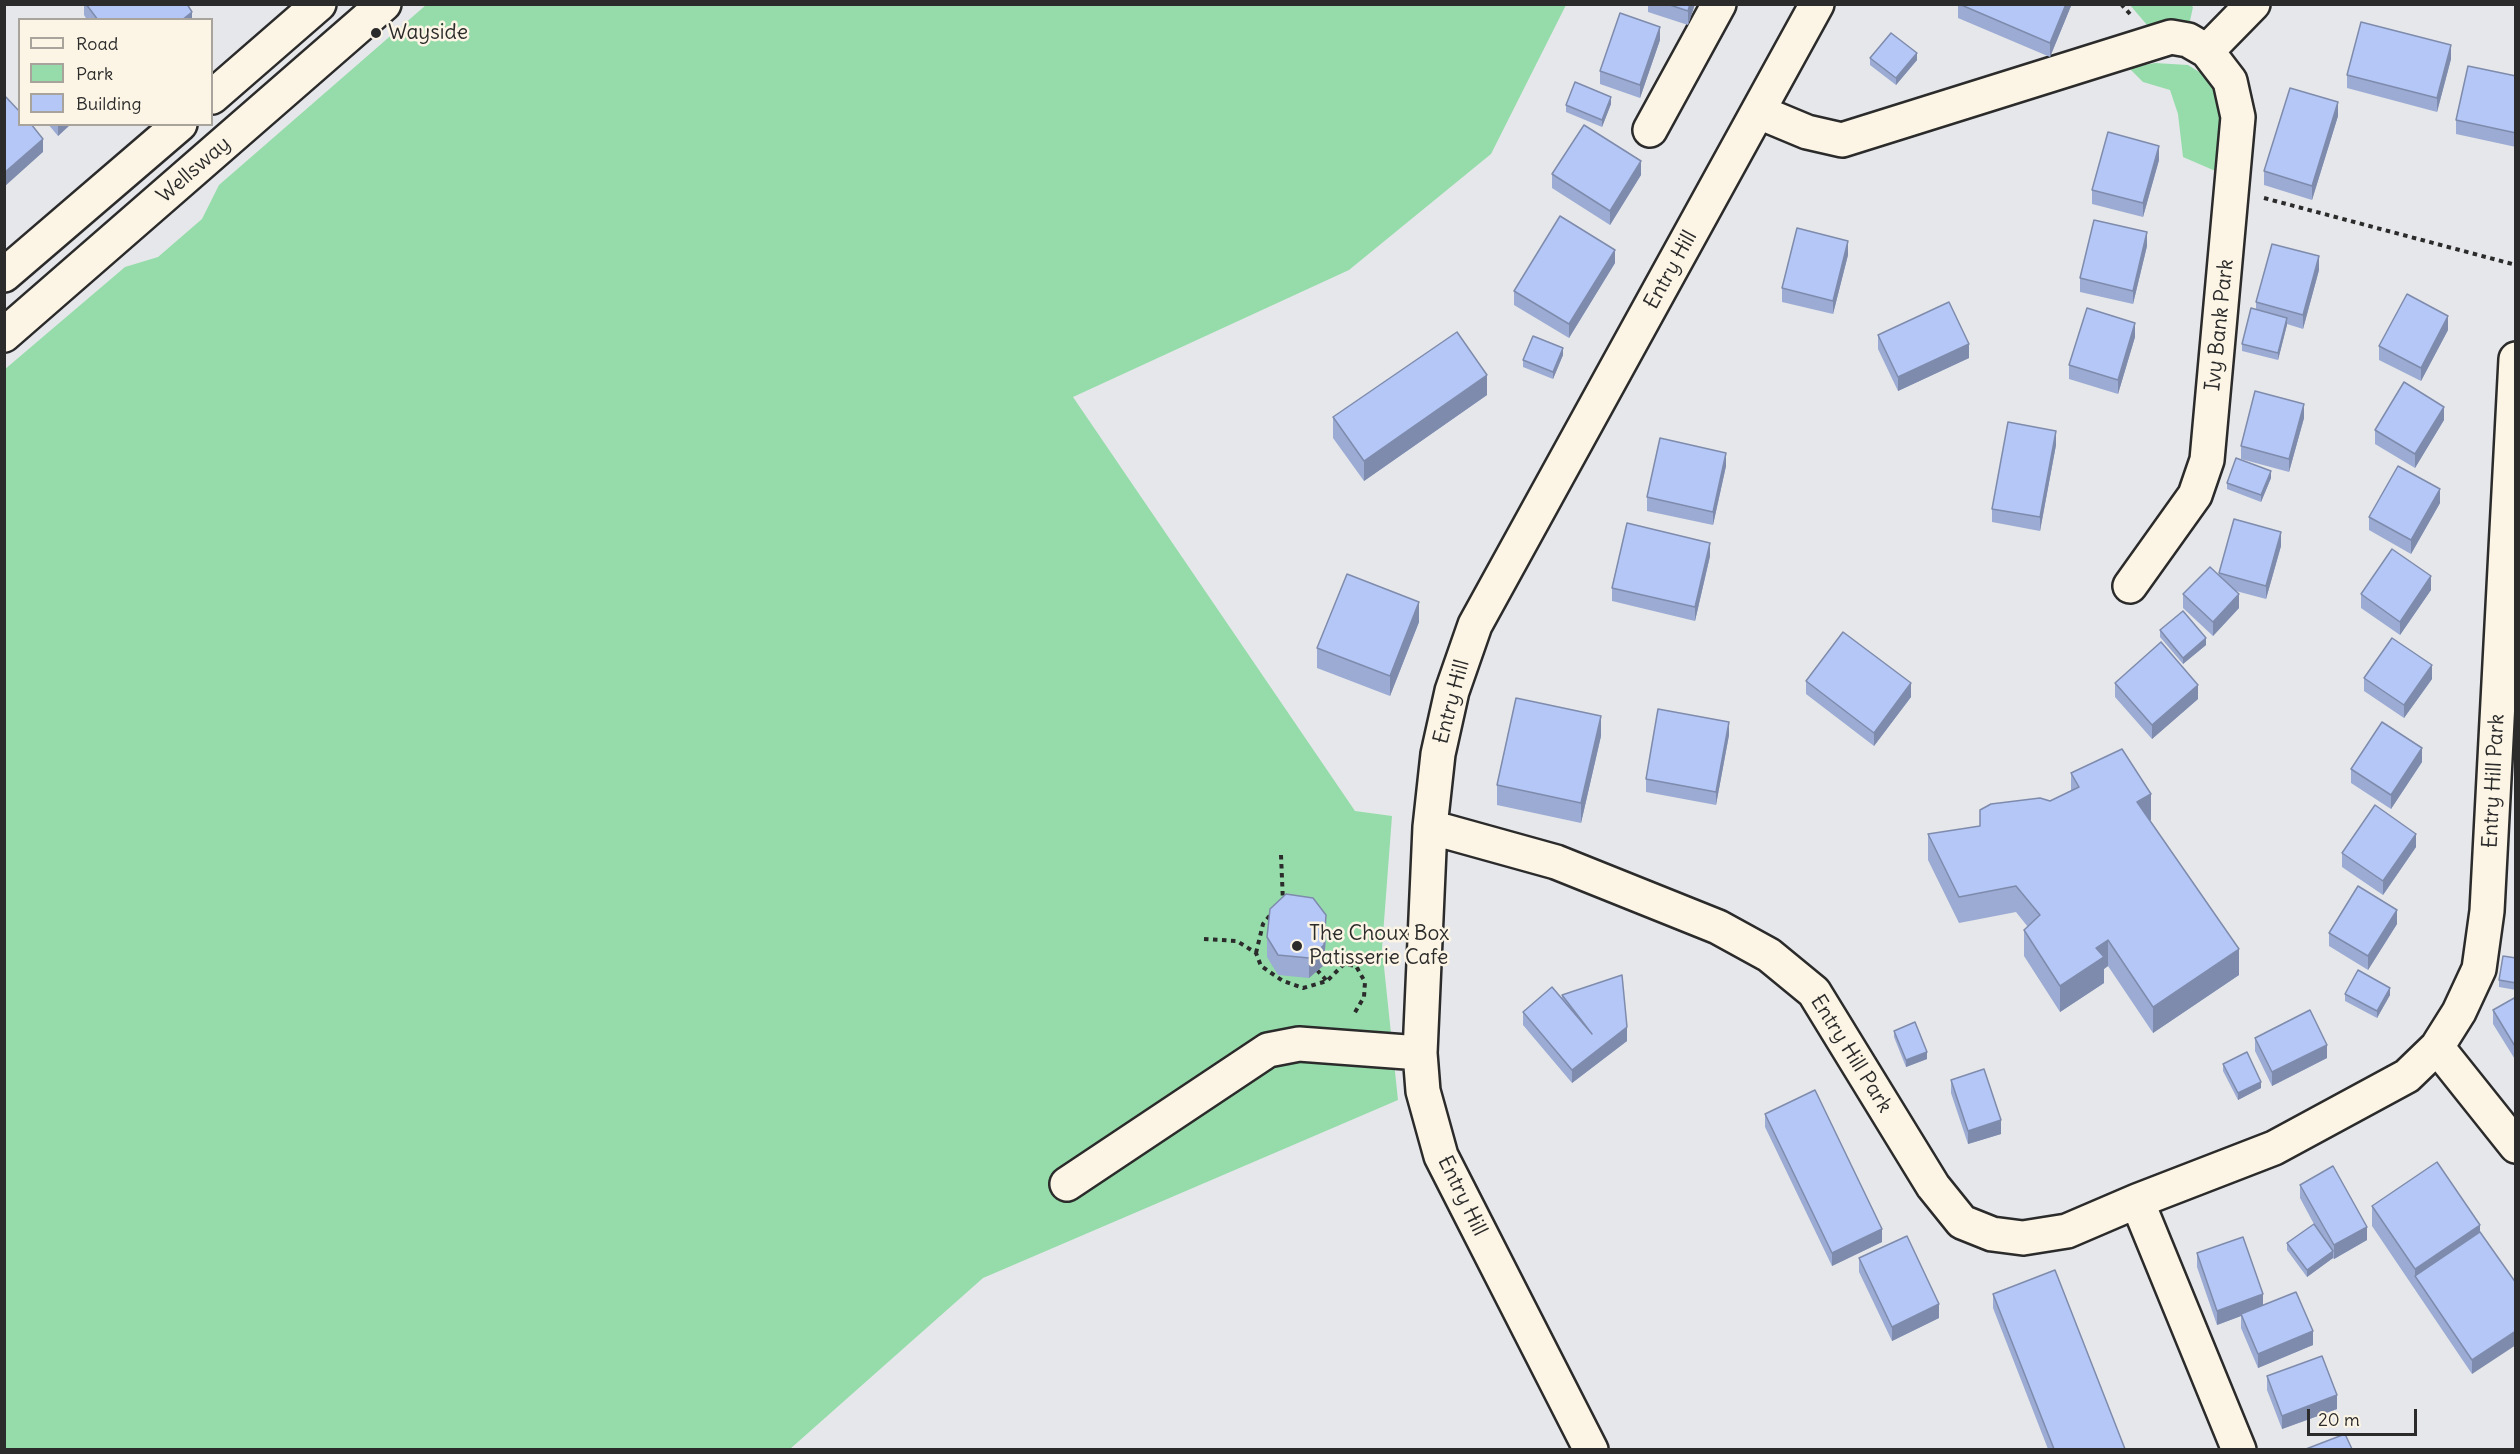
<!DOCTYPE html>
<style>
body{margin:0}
#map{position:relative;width:2520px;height:1454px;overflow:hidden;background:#e6e7ea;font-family:Delius,sans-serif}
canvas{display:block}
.frame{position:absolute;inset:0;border:6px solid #2b2b2b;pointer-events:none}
.legend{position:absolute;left:18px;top:18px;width:195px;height:108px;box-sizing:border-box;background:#fcf5e5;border:2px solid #a8a49b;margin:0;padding:8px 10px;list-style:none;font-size:18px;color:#2b2b2b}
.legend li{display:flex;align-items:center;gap:12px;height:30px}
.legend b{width:30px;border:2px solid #a8a49b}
.scale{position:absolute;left:2307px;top:1409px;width:110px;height:27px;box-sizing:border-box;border:3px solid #2b2b2b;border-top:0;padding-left:8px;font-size:18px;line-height:21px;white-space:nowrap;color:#2b2b2b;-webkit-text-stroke:4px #fcf5e5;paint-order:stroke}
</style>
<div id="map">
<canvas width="2520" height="1454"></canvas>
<div class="frame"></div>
<ul class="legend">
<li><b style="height:8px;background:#fcf5e5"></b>Road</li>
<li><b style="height:16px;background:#95dcaa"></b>Park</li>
<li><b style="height:16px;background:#b4c7f6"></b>Building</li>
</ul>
<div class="scale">20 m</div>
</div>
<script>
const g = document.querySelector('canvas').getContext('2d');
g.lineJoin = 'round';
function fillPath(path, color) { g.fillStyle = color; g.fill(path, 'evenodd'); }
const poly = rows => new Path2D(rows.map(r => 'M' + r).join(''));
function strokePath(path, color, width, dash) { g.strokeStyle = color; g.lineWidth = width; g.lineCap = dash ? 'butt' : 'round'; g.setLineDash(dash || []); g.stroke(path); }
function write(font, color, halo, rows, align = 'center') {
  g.font = font + ' Delius,sans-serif'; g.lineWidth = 5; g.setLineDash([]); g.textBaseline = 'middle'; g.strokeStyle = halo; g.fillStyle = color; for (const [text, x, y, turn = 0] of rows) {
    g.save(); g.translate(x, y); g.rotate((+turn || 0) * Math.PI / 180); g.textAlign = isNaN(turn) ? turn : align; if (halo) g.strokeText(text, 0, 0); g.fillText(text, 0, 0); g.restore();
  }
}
fillPath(poly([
 [2190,4,2193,7,2190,21,2184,29,2147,25,2130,5],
 [426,5,1566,5,1491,154,1349,270,1073,397,1355,811,1392,816,1382,948,1398,1100,983,1278,790,1449,5,1449,4,370,125,267,158,257,202,219,219,185],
 [2155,63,2188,65,2204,75,2218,96,2222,119,2220,173,2183,157,2178,114,2170,90,2143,82,2129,68]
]), '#95dcaa');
const minor = poly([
 [2207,51,2253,4],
 [1759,112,1807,132,1842,140,2171,37,2188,40,2207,51,2230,81,2238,117,2207,460,2195,495,2130,586],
 [1650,130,1719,4],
 [1430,827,1556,862,1718,927,1769,955,1814,992,1933,1186,1962,1222,1992,1234,2023,1238,2067,1231,2137,1201,2274,1148,2407,1076,2437,1047,2459,1012,2479,969,2487,911,2516,359],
 [2437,1047,2516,1146],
 [1067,1184,1268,1050,1299,1044,1420,1053],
 [2137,1201,2239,1450],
 [1591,1450,1441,1156,1423,1091,1420,1053,1430,827,1438,754,1452,691,1475,625,1817,4]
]);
const major = poly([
 [212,97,319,4],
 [4,275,180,124],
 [4,335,384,4]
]);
strokePath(minor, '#2b2b2b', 38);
strokePath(major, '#2b2b2b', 38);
strokePath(poly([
 [2121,4,2130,14],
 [2264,198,2516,265],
 [1281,855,1283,902],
 [1204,939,1237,941,1256,953,1261,966,1283,981,1303,988,1327,981,1344,964,1356,966,1365,982,1364,997,1354,1014],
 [1256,953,1263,924,1271,914],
 [1317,970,1327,981]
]), '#2b2b2b', 4, [4.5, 4.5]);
strokePath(minor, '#fcf5e5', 33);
strokePath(major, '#fcf5e5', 33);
fillPath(poly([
 [84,4,187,4,192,20,87,20,84,15],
 [1648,4,1695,4,1688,25,1648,12],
 [1958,4,2071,4,2071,6,2050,57,1958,18],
 [1660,40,1640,98,1600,84,1600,71],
 [1870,58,1917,60,1896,85,1870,65],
 [2451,59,2437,112,2347,88,2347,75],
 [20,75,20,92,18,90,18,76],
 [2516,76,2516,147,2456,134,2456,120],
 [1611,104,1602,127,1566,112,1566,105],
 [2338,116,2312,200,2264,185,2264,171],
 [48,124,71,124,58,136],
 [2159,160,2143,217,2092,204,2092,190],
 [1552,174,1641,175,1610,225,1552,188],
 [2147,246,2133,304,2080,292,2080,278],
 [1848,255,1833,314,1782,302,1782,288],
 [1615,263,1569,338,1514,305,1514,291],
 [2319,270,2303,329,2287,324,2278,360,2242,351,2242,344,2256,310,2256,302],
 [2448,330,2421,381,2379,360,2379,346],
 [1878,335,1969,358,1898,391,1878,349],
 [2135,337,2118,394,2069,379,2069,365],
 [1563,355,1553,379,1523,367,1523,360],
 [1487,395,1364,481,1333,438,1333,417],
 [2304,418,2289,472,2241,459,2241,446],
 [2444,420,2415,468,2375,444,2375,430],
 [2056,445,2040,531,1992,522,1992,509],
 [1726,466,1713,525,1647,511,1647,497],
 [2271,478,2261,502,2227,489,2227,483],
 [2440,503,2411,554,2369,530,2369,517],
 [2281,546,2266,599,2236,591,2239,608,2213,636,2183,608,2183,594,2219,576,2219,573],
 [1710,556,1695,621,1612,601,1612,588],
 [2431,590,2400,635,2361,608,2361,594],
 [1419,622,1390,696,1317,668,1317,648],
 [2160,630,2206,645,2183,664,2160,637],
 [2364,678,2432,679,2404,718,2364,691],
 [1806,681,1911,697,1874,746,1806,694],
 [2115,683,2198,699,2152,739,2115,697],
 [1729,735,1716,805,1646,792,1646,779],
 [1601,736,1581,823,1497,805,1497,785],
 [2422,762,2391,809,2351,783,2351,769],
 [2071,773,2151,820,2150,820,2239,975,2153,1033,2108,966,2104,969,2104,983,2060,1012,2024,956,2024,930,2028,927,2016,912,1959,923,1928,860,1928,834,1980,826,2050,801,2071,791],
 [2416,847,2383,895,2342,867,2342,853],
 [2397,924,2368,970,2329,946,2329,933],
 [1326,935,1324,965,1309,978,1278,975,1267,957,1267,937],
 [2516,958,2516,990,2499,987,2499,980],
 [2345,994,2390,995,2377,1018,2345,1001],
 [1562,995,1627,1041,1572,1083,1523,1025,1523,1012,1562,999],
 [2516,997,2516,1061,2493,1024,2493,1010],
 [1894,1031,1927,1059,1906,1067,1894,1037],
 [2255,1038,2327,1058,2272,1086,2255,1051],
 [2223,1064,2261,1088,2238,1100,2223,1071],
 [1951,1080,2001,1134,1968,1144,1951,1093],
 [1765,1114,1882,1242,1832,1266,1765,1127],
 [2300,1185,2367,1240,2334,1259,2333,1258,2307,1277,2287,1250,2287,1243,2315,1226,2300,1198],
 [2372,1206,2480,1225,2472,1374,2372,1226],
 [2197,1253,2263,1305,2313,1345,2258,1368,2241,1328,2241,1316,2217,1325,2197,1267],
 [1859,1258,1939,1318,1892,1341,1859,1272],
 [1993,1294,2125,1449,2048,1449,1993,1308],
 [2267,1376,2337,1409,2282,1429,2267,1390]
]), '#9babd4');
fillPath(poly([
 [1690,4,1695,4,1688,25,1688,11],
 [2066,4,2071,4,2071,6,2050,57,2050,43],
 [192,12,192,20,182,20],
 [1660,27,1660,40,1640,98,1640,85],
 [2451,45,2451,59,2437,112,2437,98],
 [1917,53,1917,60,1896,85,1896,78],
 [1611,97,1611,104,1602,127,1602,120],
 [2338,102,2338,116,2312,200,2312,186],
 [58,124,71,124,58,136],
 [43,139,43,152,4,187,4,173],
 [2159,146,2159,160,2143,217,2143,203],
 [1641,161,1641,175,1610,225,1610,211],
 [2147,232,2147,246,2133,304,2133,291],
 [1848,241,1848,255,1833,314,1833,301],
 [1615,250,1615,263,1569,338,1569,324],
 [2319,256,2319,270,2303,329,2303,315],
 [2448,316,2448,330,2421,381,2421,368],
 [2287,318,2287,325,2278,360,2278,353],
 [2135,323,2135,337,2118,394,2118,380],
 [1969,344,1969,358,1898,391,1898,377],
 [1563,348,1563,355,1553,379,1553,372],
 [1487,375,1487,395,1364,481,1364,461],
 [2304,404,2304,418,2289,472,2289,459],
 [2444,407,2444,420,2415,468,2415,454],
 [2056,431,2056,445,2040,531,2040,517],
 [1726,453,1726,466,1713,525,1713,512],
 [2271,471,2271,478,2261,502,2261,495],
 [2440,489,2440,503,2411,554,2411,540],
 [2281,532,2281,546,2266,599,2266,586],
 [1710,543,1710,556,1695,621,1695,607],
 [2431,576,2431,590,2400,635,2400,622],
 [2239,594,2239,608,2213,636,2213,622],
 [1419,602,1419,622,1390,696,1390,676],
 [2206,638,2206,645,2183,664,2183,658],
 [2432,665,2432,679,2404,718,2404,705],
 [1911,683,1911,697,1874,746,1874,733],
 [2198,685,2198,699,2152,739,2152,725],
 [1601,716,1601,736,1581,823,1581,803],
 [1729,722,1729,735,1716,805,1716,792],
 [2422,748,2422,762,2391,809,2391,795],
 [2151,794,2151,820,2137,828,2137,802],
 [2416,834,2416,847,2383,895,2383,881],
 [2397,910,2397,924,2368,970,2368,956],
 [1326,915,1326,935,1324,965,1309,978,1309,958],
 [2108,940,2108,966,2104,969,2104,983,2060,1012,2060,986,2096,948],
 [2239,949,2239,975,2153,1033,2153,1007],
 [2390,988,2390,995,2377,1018,2377,1011],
 [1627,1027,1627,1041,1572,1083,1572,1070],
 [2327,1045,2327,1058,2272,1086,2272,1072],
 [1927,1052,1927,1059,1906,1067,1906,1060],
 [2261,1082,2261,1088,2238,1100,2238,1093],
 [2001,1120,2001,1134,1968,1144,1968,1131],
 [2480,1225,2480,1245,2415,1276,2415,1269],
 [2367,1227,2367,1240,2334,1259,2334,1245],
 [1882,1229,1882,1242,1832,1266,1832,1253],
 [2333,1251,2333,1258,2307,1277,2307,1270],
 [2263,1294,2263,1308,2241,1314,2241,1316,2217,1325,2217,1311],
 [1939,1304,1939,1318,1892,1341,1892,1327],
 [2313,1331,2313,1345,2258,1368,2258,1354],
 [2516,1331,2516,1345,2472,1374,2472,1360],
 [2337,1395,2337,1409,2282,1429,2282,1416]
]), '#7e8bac');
const building = poly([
 [86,4,187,4,192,12,182,20,98,20,86,4],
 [1667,4,1690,4,1688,11,1667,4],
 [1959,4,2066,4,2050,43,1959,4],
 [1620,13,1660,27,1640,85,1600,71,1620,13],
 [2361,22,2451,45,2437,98,2347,75,2361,22],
 [1891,33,1917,53,1896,78,1870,58,1891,33],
 [2468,66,2516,76,2516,133,2456,120,2468,66],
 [1575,82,1611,97,1602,120,1566,105,1575,82],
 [2290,88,2338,102,2312,186,2264,171,2290,88],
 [4,95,20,112,20,124,31,124,43,139,4,173,4,95],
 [1584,125,1641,161,1610,211,1552,174,1584,125],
 [2108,132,2159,146,2143,203,2092,190,2108,132],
 [1560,216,1615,250,1569,324,1514,291,1560,216],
 [2094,220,2147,232,2133,291,2080,278,2094,220],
 [1797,228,1848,241,1833,301,1782,288,1797,228],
 [2272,244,2319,256,2303,315,2256,302,2272,244],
 [2407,294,2448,316,2421,368,2379,346,2407,294],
 [1949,302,1969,344,1898,377,1878,335,1949,302],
 [2087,308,2135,323,2118,380,2069,365,2087,308],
 [2251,308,2287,318,2278,353,2242,344,2251,308],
 [1457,332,1487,375,1364,461,1333,417,1457,332],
 [1533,336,1563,348,1553,372,1523,360,1533,336],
 [2404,382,2444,407,2415,454,2375,430,2404,382],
 [2255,391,2304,404,2289,459,2241,446,2255,391],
 [2008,422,2056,431,2040,517,1992,509,2008,422],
 [1660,438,1726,453,1713,512,1647,497,1660,438],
 [2236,458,2271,471,2261,495,2227,483,2236,458],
 [2398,466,2440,489,2411,540,2369,517,2398,466],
 [2234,519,2281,532,2266,586,2219,573,2234,519],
 [1627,523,1710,543,1695,607,1612,588,1627,523],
 [2392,549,2431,576,2400,622,2361,594,2392,549],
 [2210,567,2239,594,2213,622,2183,594,2210,567],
 [1347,574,1419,602,1390,676,1317,648,1347,574],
 [2183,611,2206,638,2183,658,2160,630,2183,611],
 [1843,632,1911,683,1874,733,1806,681,1843,632],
 [2392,638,2432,665,2404,705,2364,678,2392,638],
 [2161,642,2198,685,2152,725,2115,683,2161,642],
 [1516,698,1601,716,1581,803,1497,785,1516,698],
 [1658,709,1729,722,1716,792,1646,779,1658,709],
 [2382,722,2422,748,2391,795,2351,769,2382,722],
 [2122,749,2151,794,2137,802,2239,949,2153,1007,2108,940,2096,948,2104,957,2060,986,2024,930,2040,915,2016,886,1959,897,1928,834,1980,826,1980,810,1991,804,2040,798,2050,801,2079,787,2071,773,2122,749],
 [2375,805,2416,834,2383,881,2342,853,2375,805],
 [2358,886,2397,910,2368,956,2329,933,2358,886],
 [1286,894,1313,898,1326,915,1324,945,1309,958,1278,955,1267,937,1270,909,1286,894],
 [2503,956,2516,958,2516,983,2499,980,2503,956],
 [2358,970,2390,988,2377,1011,2345,994,2358,970],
 [1622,975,1627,1027,1572,1070,1523,1012,1552,987,1592,1034,1562,995,1622,975],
 [2516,997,2516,1048,2493,1010,2516,997],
 [2310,1010,2327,1045,2272,1072,2255,1038,2310,1010],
 [1915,1022,1927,1052,1906,1060,1894,1031,1915,1022],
 [2247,1052,2261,1082,2238,1093,2223,1064,2247,1052],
 [1984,1069,2001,1120,1968,1131,1951,1080,1984,1069],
 [1815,1090,1882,1229,1832,1253,1765,1114,1815,1090],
 [2437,1162,2480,1225,2415,1269,2372,1206,2437,1162],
 [2333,1166,2367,1227,2334,1245,2300,1185,2333,1166],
 [2314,1224,2333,1251,2307,1270,2287,1243,2314,1224],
 [2480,1232,2516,1283,2516,1331,2472,1360,2415,1276,2480,1232],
 [1907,1236,1939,1304,1892,1327,1859,1258,1907,1236],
 [2243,1237,2263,1294,2217,1311,2197,1253,2243,1237],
 [2055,1270,2125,1449,2054,1449,1993,1294,2055,1270],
 [2296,1292,2313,1331,2258,1354,2241,1314,2296,1292],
 [2322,1356,2337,1395,2282,1416,2267,1376,2322,1356],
 [2345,1434,2352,1449,2306,1449,2345,1434]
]);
fillPath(building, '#b4c7f6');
strokePath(building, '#7e8bac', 1.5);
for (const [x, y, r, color] of [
 [376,33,6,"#2b2b2b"],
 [1297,946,6,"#2b2b2b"]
]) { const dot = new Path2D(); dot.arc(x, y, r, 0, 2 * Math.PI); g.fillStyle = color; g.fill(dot); strokePath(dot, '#fcf5e5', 2); }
write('21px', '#2b2b2b', '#fcf5e5', [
 ["Wayside",388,33],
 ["The Choux Box",1309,934],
 ["Patisserie Cafe",1309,958]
], 'left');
write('21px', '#2b2b2b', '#fcf5e5', [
 ["Wellsway",194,170,-41],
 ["Entry Hill",1671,270,-61],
 ["Ivy Bank Park",2220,325,-84],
 ["Entry Hill",1452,702,-75],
 ["Entry Hill Park",2494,781,-87],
 ["Entry Hill Park",1851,1054,58],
 ["Entry Hill",1462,1196,64]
]);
</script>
